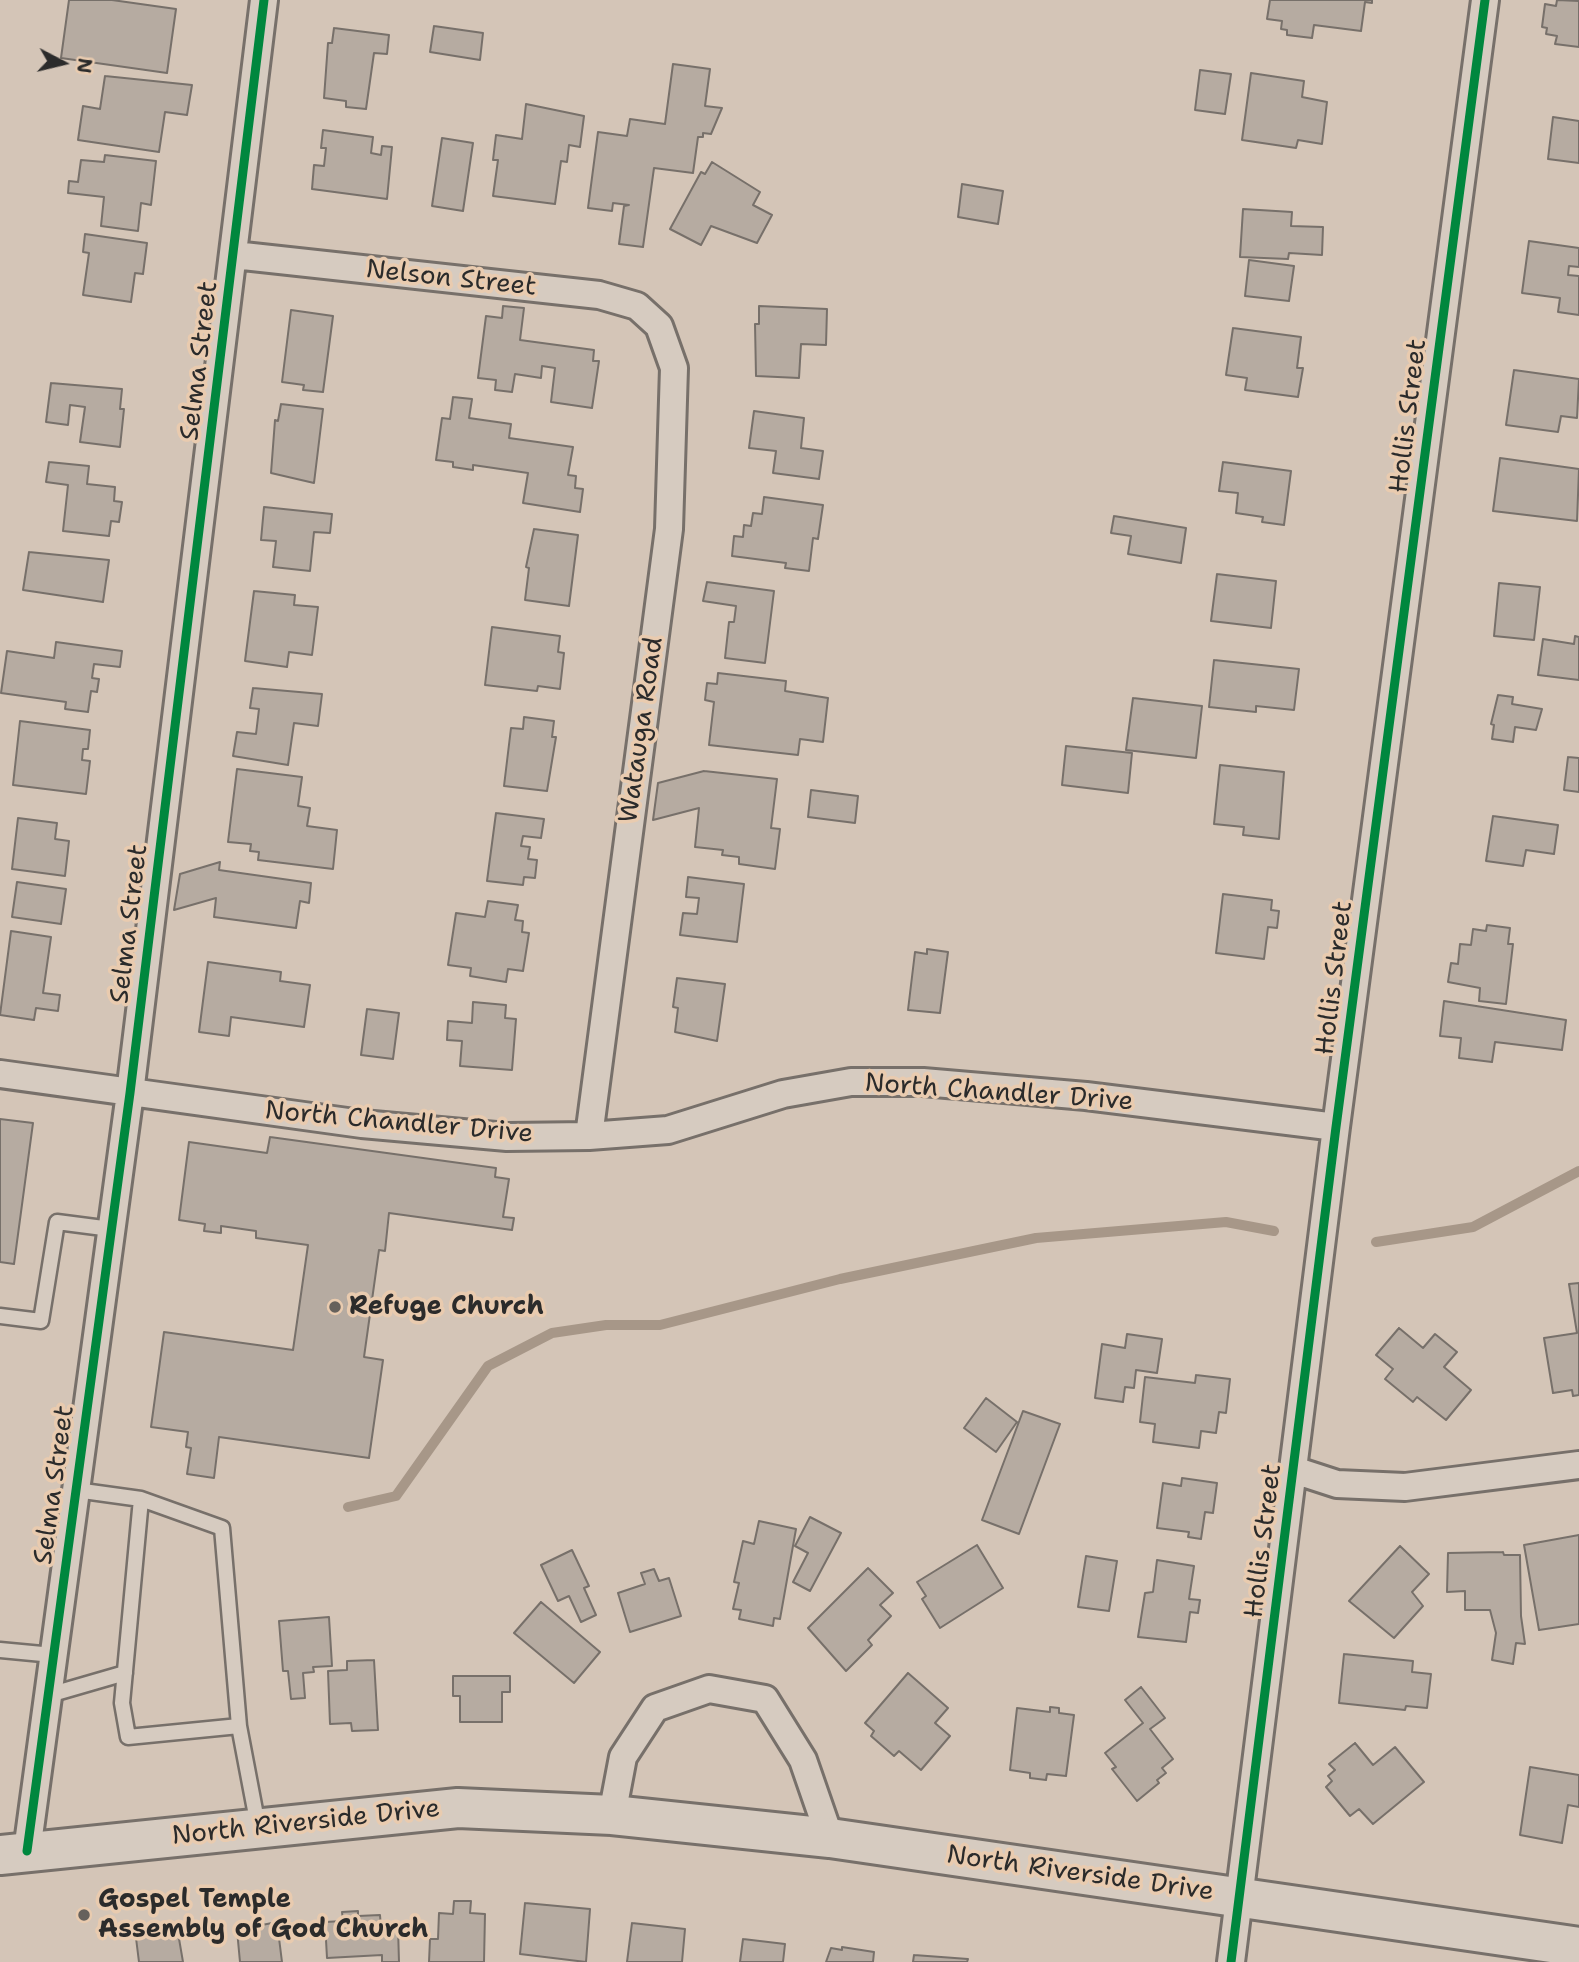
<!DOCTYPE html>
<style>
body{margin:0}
#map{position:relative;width:1579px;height:1962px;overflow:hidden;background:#d4c5b7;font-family:"Shantell Sans",sans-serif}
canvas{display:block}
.north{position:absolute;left:28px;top:28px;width:70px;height:70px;-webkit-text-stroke:5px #e9cbaf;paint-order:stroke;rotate:97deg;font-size:19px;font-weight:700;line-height:28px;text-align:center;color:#2b2b2b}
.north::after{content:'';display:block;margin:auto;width:24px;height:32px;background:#2b2b2b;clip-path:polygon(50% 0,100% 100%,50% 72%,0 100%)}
</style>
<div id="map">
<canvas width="1579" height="1962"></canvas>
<div class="north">N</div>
</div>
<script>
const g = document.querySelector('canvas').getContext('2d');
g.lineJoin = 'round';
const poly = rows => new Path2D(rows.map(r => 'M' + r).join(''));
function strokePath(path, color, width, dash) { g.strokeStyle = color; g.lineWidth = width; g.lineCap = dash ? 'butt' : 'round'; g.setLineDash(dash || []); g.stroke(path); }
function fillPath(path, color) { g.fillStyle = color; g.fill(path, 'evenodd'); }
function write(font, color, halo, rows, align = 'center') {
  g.font = font + ' "Shantell Sans",sans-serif'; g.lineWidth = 7; g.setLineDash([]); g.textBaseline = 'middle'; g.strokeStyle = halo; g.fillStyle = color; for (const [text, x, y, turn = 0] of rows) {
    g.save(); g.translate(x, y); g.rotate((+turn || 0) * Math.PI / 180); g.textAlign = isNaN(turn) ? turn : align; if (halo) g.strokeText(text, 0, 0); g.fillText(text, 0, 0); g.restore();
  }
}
strokePath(poly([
 [1376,1242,1473,1227,1579,1171],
 [348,1507,396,1496,488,1366,552,1333,606,1325,660,1325,840,1279,1036,1238,1226,1222,1274,1231]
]), '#a79788', 10);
const building = poly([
 [69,0,112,0,176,9,167,73,61,58,69,0],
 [1270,0,1372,0,1372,3,1365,2,1361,31,1314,25,1312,38,1287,35,1287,30,1281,29,1282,21,1267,19,1270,0],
 [1557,0,1579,1,1579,47,1555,44,1557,36,1546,34,1547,28,1542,27,1545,4,1556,6,1557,0],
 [434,26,483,33,480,60,430,52,434,26],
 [334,28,389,35,387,54,374,53,366,109,346,107,346,101,324,98,328,43,332,43,334,28],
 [673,64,710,69,705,106,722,108,711,134,703,133,703,137,698,137,693,173,654,168,643,247,619,244,624,206,629,205,613,203,612,211,588,208,598,132,627,136,630,119,665,124,673,64],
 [1200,70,1231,74,1225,114,1195,110,1200,70],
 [1251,73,1304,81,1302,97,1327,102,1322,144,1298,140,1296,148,1242,140,1251,73],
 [105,76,192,85,187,115,165,112,159,152,78,140,83,106,100,109,105,76],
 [526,104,584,116,580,147,569,145,567,162,561,161,555,204,493,196,498,160,493,160,496,135,522,139,526,104],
 [1553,117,1579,121,1579,163,1548,159,1553,117],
 [323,130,373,137,371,153,381,155,382,146,392,147,387,199,312,189,314,165,324,166,326,148,321,148,323,130],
 [442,138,473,143,463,211,432,206,442,138],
 [105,155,156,161,151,205,141,203,138,231,101,226,104,197,68,193,69,181,78,182,81,160,104,162,105,155],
 [712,162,760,192,753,205,772,215,757,243,711,226,701,245,670,229,701,172,705,174,712,162],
 [962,184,1003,191,998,224,958,217,962,184],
 [1243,209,1292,212,1291,226,1323,227,1322,255,1289,253,1288,259,1240,257,1243,209],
 [85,234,147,243,143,274,135,273,131,302,83,295,89,253,83,252,85,234],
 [1529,241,1579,248,1579,267,1569,266,1568,275,1579,276,1579,315,1558,312,1560,298,1522,293,1529,241],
 [1249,260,1294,266,1289,301,1245,296,1249,260],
 [503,306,524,308,520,340,594,350,593,361,599,361,592,408,551,402,555,368,542,366,541,378,515,374,512,392,495,390,496,380,478,378,486,316,502,318,503,306],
 [759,306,827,309,826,345,801,344,799,378,756,376,755,324,759,324,759,306],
 [291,310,333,316,323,392,303,390,304,385,282,382,291,310],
 [1233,328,1301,337,1297,368,1303,368,1298,397,1245,390,1247,378,1226,375,1233,328],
 [1514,370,1579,379,1577,418,1561,416,1558,432,1506,425,1514,370],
 [51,383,122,389,120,409,124,409,120,447,80,442,85,407,70,405,68,425,46,422,51,383],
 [453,397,472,399,469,418,511,424,509,438,573,447,568,475,576,476,575,488,583,489,580,512,523,503,528,473,473,465,473,470,453,467,453,462,436,460,442,418,450,419,453,397],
 [281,404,323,409,314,483,271,473,275,420,278,421,281,404],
 [754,411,804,418,801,448,823,451,819,479,773,473,776,451,749,448,754,411],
 [1500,458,1579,469,1577,521,1493,511,1500,458],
 [49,462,89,466,87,484,115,487,114,501,122,502,119,522,111,521,109,536,63,531,68,485,46,482,49,462],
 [1223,462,1291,471,1284,525,1262,522,1263,517,1236,513,1238,493,1219,491,1223,462],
 [764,497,823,505,818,539,813,538,809,571,785,568,786,563,732,556,734,536,743,537,744,525,751,526,753,513,762,514,764,497],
 [264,507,332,514,330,533,314,532,310,571,273,567,276,541,261,540,264,507],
 [1114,516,1186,528,1181,563,1128,554,1131,536,1111,533,1114,516],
 [534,529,578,535,569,606,525,600,529,568,526,567,534,529],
 [29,552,109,560,103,602,23,590,29,552],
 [1217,574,1276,581,1271,628,1211,621,1217,574],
 [707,582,774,591,765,663,725,658,729,622,734,622,736,606,703,601,707,582],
 [1499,583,1540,587,1534,640,1494,636,1499,583],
 [254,591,295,595,294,605,318,607,312,655,289,652,287,667,245,661,254,591],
 [492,627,560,636,558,652,564,653,560,689,538,686,537,691,485,685,492,627],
 [1575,636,1579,637,1579,680,1538,675,1543,639,1574,644,1575,636],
 [56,642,122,651,120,667,94,664,92,678,99,679,97,692,91,691,88,712,65,709,66,702,1,693,7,651,54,658,56,642],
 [1214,660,1299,669,1294,710,1256,706,1256,712,1209,707,1214,660],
 [718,673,786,681,785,691,828,698,823,742,800,739,798,755,709,745,714,702,705,700,707,683,717,684,718,673],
 [253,688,322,694,318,726,294,723,288,765,233,756,237,732,256,734,259,709,250,708,253,688],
 [1498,695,1513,697,1512,704,1542,709,1536,730,1515,727,1513,742,1492,739,1494,725,1491,724,1498,695],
 [1133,698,1202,706,1196,758,1126,750,1133,698],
 [524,717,554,721,552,737,556,737,547,791,504,786,511,728,523,729,524,717],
 [20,721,90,730,88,749,83,749,82,760,90,761,86,794,13,785,20,721],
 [1066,746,1132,753,1128,793,1062,785,1066,746],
 [1568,757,1579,758,1579,792,1564,790,1568,757],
 [1220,765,1284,772,1279,839,1243,835,1244,827,1214,824,1220,765],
 [237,769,302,777,298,806,310,808,307,826,337,830,333,869,258,860,259,852,250,851,251,844,228,842,237,769],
 [704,771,777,779,771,828,780,829,775,869,739,864,739,857,722,855,723,850,695,847,699,808,653,820,658,783,704,771],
 [811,790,858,796,855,823,808,817,811,790],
 [496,813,544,819,541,838,523,836,521,846,530,847,528,859,537,860,535,878,524,877,523,885,487,881,496,813],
 [1493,816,1558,825,1554,854,1526,850,1523,866,1486,861,1493,816],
 [18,818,57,823,55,839,69,841,65,876,12,869,18,818],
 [220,862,219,870,311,883,309,903,300,901,296,928,214,917,216,898,174,910,180,874,220,862],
 [688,877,744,884,737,942,680,935,683,913,697,914,699,898,686,897,688,877],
 [17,882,66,889,61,924,12,917,17,882],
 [1223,894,1272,900,1271,910,1279,911,1277,928,1268,927,1264,959,1216,953,1223,894],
 [488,901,518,905,515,920,523,921,522,932,529,933,523,971,508,969,506,982,470,976,471,968,448,965,456,913,485,917,488,901],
 [1487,925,1510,928,1508,944,1513,944,1506,1004,1479,1001,1480,988,1448,982,1451,963,1458,964,1460,944,1471,945,1473,929,1486,931,1487,925],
 [11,931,51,937,43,993,60,995,58,1011,36,1008,34,1020,0,1015,11,931],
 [927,949,948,952,940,1013,908,1010,915,952,927,954,927,949],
 [208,962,281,972,280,981,310,985,304,1027,231,1017,229,1036,199,1032,208,962],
 [677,978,725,984,717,1041,675,1032,678,1008,673,1007,677,978],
 [1444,1001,1566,1020,1562,1050,1495,1042,1492,1062,1459,1058,1461,1038,1440,1036,1444,1001],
 [473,1002,506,1005,505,1018,516,1019,512,1070,460,1066,462,1041,447,1040,448,1021,472,1023,473,1002],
 [367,1009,399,1013,393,1059,361,1055,367,1009],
 [0,1119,33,1123,14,1264,0,1262,0,1119],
 [270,1137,496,1168,495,1177,509,1179,503,1217,514,1218,512,1230,389,1213,385,1251,379,1250,364,1357,383,1360,369,1458,219,1437,214,1478,187,1474,191,1448,186,1447,188,1432,151,1427,164,1332,293,1350,308,1245,256,1238,256,1231,221,1226,221,1233,204,1231,205,1224,179,1220,189,1142,267,1153,270,1137],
 [1579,1283,1579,1395,1573,1396,1572,1390,1553,1393,1544,1338,1577,1333,1569,1284,1579,1283],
 [1399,1328,1423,1348,1435,1334,1457,1352,1444,1367,1471,1390,1446,1420,1417,1397,1413,1402,1385,1379,1393,1369,1376,1355,1399,1328],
 [1127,1334,1162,1339,1157,1373,1136,1370,1134,1388,1125,1387,1123,1402,1095,1398,1102,1344,1125,1348,1127,1334],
 [1196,1375,1230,1379,1226,1413,1219,1412,1216,1433,1201,1431,1199,1448,1153,1442,1155,1424,1140,1422,1145,1377,1195,1383,1196,1375],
 [986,1398,1017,1422,996,1452,964,1428,986,1398],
 [1023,1411,1060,1424,1019,1534,982,1520,1023,1411],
 [1182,1478,1217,1483,1213,1513,1205,1512,1201,1539,1188,1537,1189,1532,1157,1528,1163,1483,1181,1486,1182,1478],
 [810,1517,841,1533,810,1591,793,1582,808,1553,795,1546,810,1517],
 [759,1521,796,1529,780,1619,774,1618,773,1626,739,1619,741,1610,733,1609,739,1583,734,1582,743,1541,754,1544,759,1521],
 [1579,1535,1579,1624,1539,1630,1524,1545,1579,1535],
 [977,1545,1003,1588,940,1628,922,1599,926,1596,917,1582,977,1545],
 [1400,1546,1429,1574,1412,1592,1423,1606,1394,1638,1349,1601,1400,1546],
 [572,1550,589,1586,584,1588,596,1615,581,1622,569,1596,558,1601,541,1565,572,1550],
 [1503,1552,1504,1555,1520,1555,1521,1616,1525,1644,1516,1643,1513,1664,1492,1660,1496,1633,1490,1610,1465,1610,1465,1591,1447,1592,1448,1553,1503,1552],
 [1086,1556,1117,1561,1109,1611,1078,1607,1086,1556],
 [1157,1560,1194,1566,1189,1599,1200,1600,1198,1613,1190,1612,1186,1642,1138,1637,1145,1593,1153,1592,1157,1560],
 [868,1568,893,1593,880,1605,891,1616,868,1640,872,1645,846,1671,808,1628,868,1568],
 [654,1569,659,1581,669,1578,681,1616,630,1632,618,1593,645,1584,641,1573,654,1569],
 [541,1602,600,1652,574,1683,514,1633,541,1602],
 [329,1617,332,1666,313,1667,314,1672,303,1673,305,1698,291,1699,288,1671,283,1671,279,1621,329,1617],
 [1344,1654,1413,1661,1412,1672,1431,1674,1427,1708,1406,1706,1405,1710,1339,1703,1344,1654],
 [374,1660,378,1730,352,1731,351,1723,330,1724,328,1671,347,1670,347,1661,374,1660],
 [908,1673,948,1708,935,1723,950,1736,921,1770,899,1751,894,1756,871,1736,874,1731,865,1723,908,1673],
 [453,1676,510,1676,510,1692,502,1692,502,1722,460,1722,460,1696,453,1696,453,1676],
 [1141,1687,1165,1718,1150,1729,1173,1759,1162,1768,1166,1773,1157,1780,1159,1783,1137,1801,1112,1769,1116,1767,1105,1753,1143,1723,1125,1700,1141,1687],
 [1050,1707,1059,1708,1059,1713,1074,1715,1066,1776,1047,1774,1046,1780,1030,1778,1030,1773,1010,1770,1017,1708,1050,1712,1050,1707],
 [1355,1743,1373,1765,1395,1747,1424,1782,1373,1824,1359,1809,1350,1816,1326,1787,1332,1781,1328,1776,1335,1770,1329,1764,1355,1743],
 [1530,1767,1579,1775,1579,1807,1568,1805,1562,1843,1520,1835,1530,1767],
 [454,1901,471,1901,470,1913,485,1914,484,1962,429,1962,430,1939,438,1939,439,1913,453,1914,454,1901],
 [525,1903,590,1909,586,1962,520,1954,525,1903],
 [358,1911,358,1916,380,1915,381,1928,398,1927,399,1962,382,1962,382,1955,327,1958,325,1922,343,1921,342,1912,358,1911],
 [277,1922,282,1962,240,1962,237,1930,277,1922],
 [632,1923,685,1929,682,1962,627,1962,632,1923],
 [177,1927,183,1962,139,1962,136,1938,153,1936,152,1930,177,1927],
 [743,1939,785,1944,783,1962,740,1962,743,1939],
 [842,1947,874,1952,873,1962,826,1962,831,1948,842,1950,842,1947],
 [914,1955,968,1959,967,1962,913,1962,914,1955]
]);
fillPath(building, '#b6aba1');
strokePath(building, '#77706a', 2);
const lane = poly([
 [0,1316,41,1321,57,1222,111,1229],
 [76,1490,141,1499,222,1528,239,1726,258,1826],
 [141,1499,122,1703,128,1737,239,1726],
 [0,1650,53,1655],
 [49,1695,125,1673]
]);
const street = poly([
 [234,255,599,295,637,306,659,326,674,368,669,529,589,1136],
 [0,1074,362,1124,507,1137,589,1136,668,1130,783,1094,851,1082,923,1082,1086,1096,1336,1127],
 [1294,1470,1337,1484,1405,1487,1579,1465],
 [612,1815,623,1757,655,1708,709,1689,765,1699,803,1760,830,1838],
 [27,1851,130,1093,264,0],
 [1231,1962,1336,1127,1485,0]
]);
const secondary = poly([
 [0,1855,458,1808,612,1815,830,1838,1579,1947]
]);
strokePath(lane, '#77706a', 19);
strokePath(street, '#77706a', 32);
strokePath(secondary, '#77706a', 44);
strokePath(lane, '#d6cbc0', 14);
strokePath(street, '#d6cbc0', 26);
strokePath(secondary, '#d6cbc0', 38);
strokePath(poly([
 [27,1851,130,1093,264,0],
 [1231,1962,1336,1127,1485,0]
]), '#00873e', 9);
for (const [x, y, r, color] of [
 [335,1307,7,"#66615c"],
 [84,1915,7,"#66615c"]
]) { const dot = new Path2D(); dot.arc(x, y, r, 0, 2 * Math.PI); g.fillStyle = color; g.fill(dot); strokePath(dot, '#e9cbaf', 2.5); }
write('26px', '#2b2b2b', '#e9cbaf', [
 ["Nelson Street",451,279,6],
 ["Selma Street",200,361,-83],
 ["Hollis Street",1409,416,-83],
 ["Watauga Road",642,730,-82],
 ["Selma Street",130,924,-83],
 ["Hollis Street",1335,978,-83],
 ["North Chandler Drive",999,1093,4],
 ["North Chandler Drive",399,1123,5],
 ["Selma Street",55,1485,-82],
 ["Hollis Street",1264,1541,-83],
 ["North Riverside Drive",306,1823,-6],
 ["North Riverside Drive",1080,1874,8]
]);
write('bold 26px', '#2b2b2b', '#e9cbaf', [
 ["Refuge Church",349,1307],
 ["Gospel Temple",98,1900],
 ["Assembly of God Church",98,1930]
], 'left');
</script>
